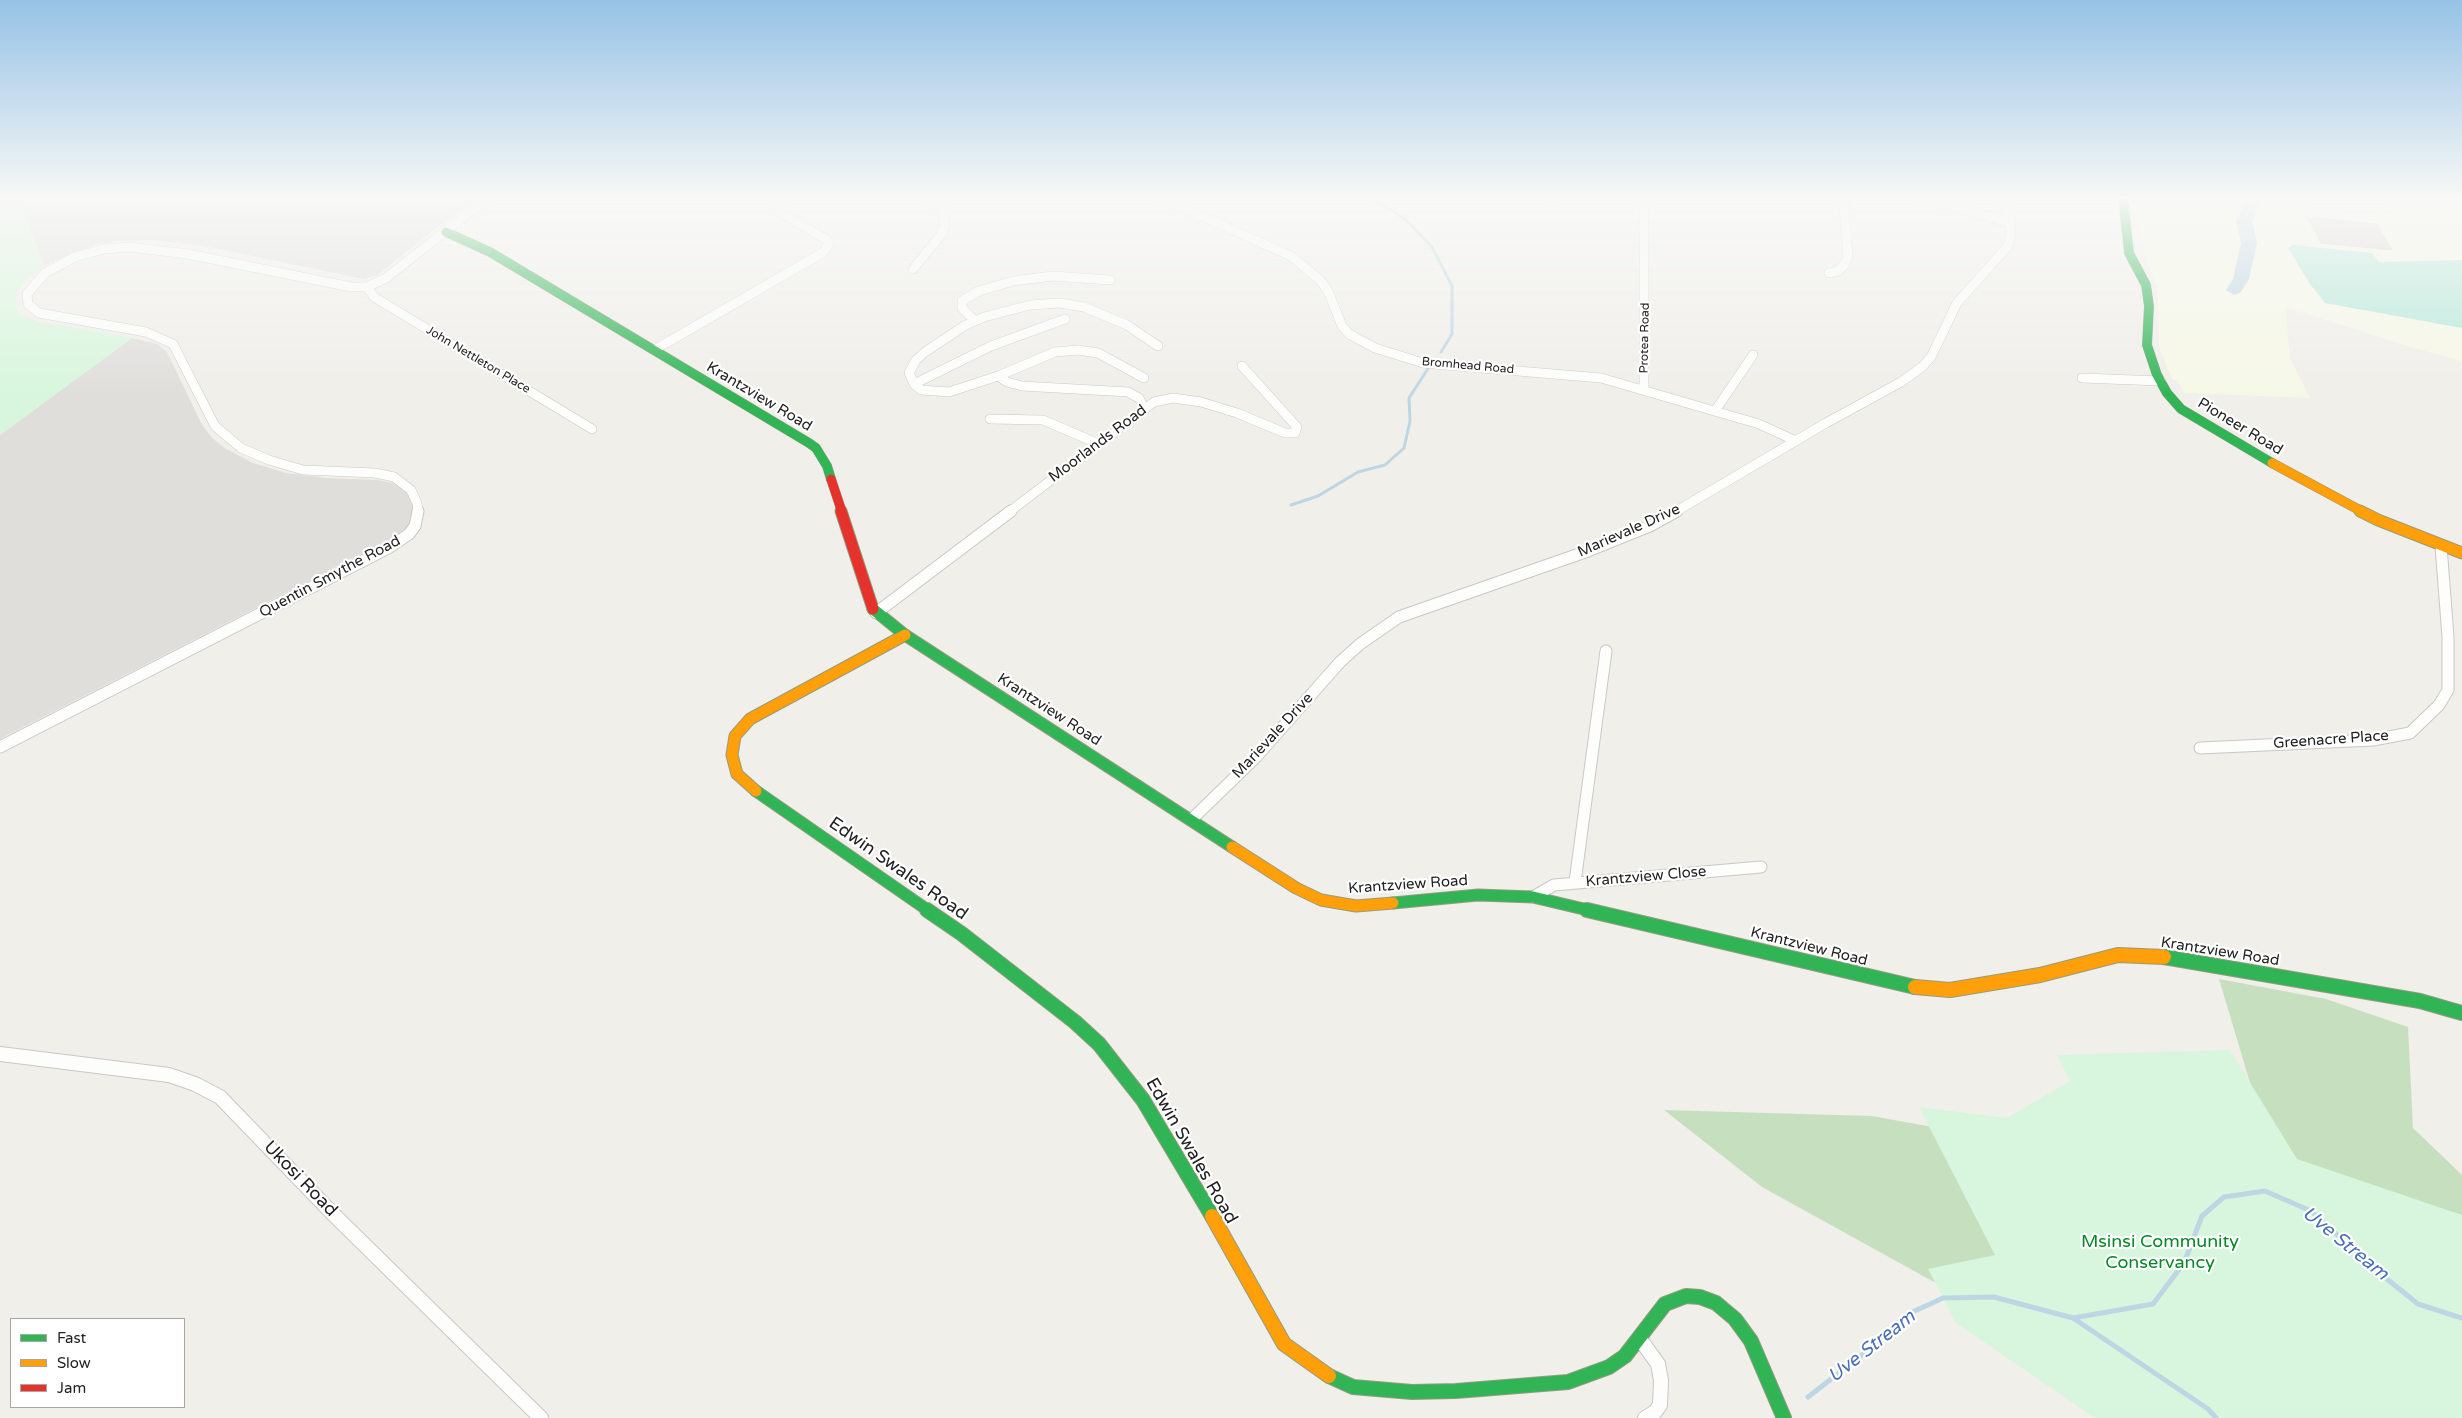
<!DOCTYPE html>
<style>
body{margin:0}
#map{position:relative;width:2462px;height:1418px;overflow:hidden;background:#f0efea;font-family:"Varela Round",sans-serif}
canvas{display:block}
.legend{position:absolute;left:10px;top:1318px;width:175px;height:90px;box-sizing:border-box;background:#fff;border:1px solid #a7a7a7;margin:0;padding:6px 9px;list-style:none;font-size:15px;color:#222}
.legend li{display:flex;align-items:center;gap:10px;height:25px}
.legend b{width:25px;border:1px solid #a7a7a7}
</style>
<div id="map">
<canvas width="2462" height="1418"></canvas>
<ul class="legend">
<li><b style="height:6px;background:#30b455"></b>Fast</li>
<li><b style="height:6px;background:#ff9f0a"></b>Slow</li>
<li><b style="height:6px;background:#e5322d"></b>Jam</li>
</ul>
</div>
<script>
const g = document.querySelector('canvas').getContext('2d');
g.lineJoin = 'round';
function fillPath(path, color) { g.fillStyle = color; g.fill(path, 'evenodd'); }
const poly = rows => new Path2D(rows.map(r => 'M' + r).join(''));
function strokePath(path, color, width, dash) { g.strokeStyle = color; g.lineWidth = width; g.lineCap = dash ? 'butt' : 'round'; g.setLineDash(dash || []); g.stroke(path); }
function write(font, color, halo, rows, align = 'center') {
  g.font = font + ' "Varela Round",sans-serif'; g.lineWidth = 4.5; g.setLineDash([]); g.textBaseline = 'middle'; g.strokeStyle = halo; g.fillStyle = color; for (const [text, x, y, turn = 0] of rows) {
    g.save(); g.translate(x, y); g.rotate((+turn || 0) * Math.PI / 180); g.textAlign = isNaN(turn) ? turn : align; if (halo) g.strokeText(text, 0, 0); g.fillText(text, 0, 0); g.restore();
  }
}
fillPath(poly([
 [18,197,480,197,436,228,378,275,364,279,199,245,148,240,119,241,98,244,71,253,44,266],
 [132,338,157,344,167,352,202,425,212,438,226,449,253,463,286,473,326,478,378,480,393,483,408,493,414,506,413,519,408,528,400,534,0,739,0,435]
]), '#dfdedb');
fillPath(poly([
 [2139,197,2263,197,2319,210,2397,218,2388,200,2462,207,2462,361,2414,348,2285,307,2290,358,2310,398,2185,393,2177,380,2173,380,2159,348,2158,290,2145,254,2137,218]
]), '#f6f8e7');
fillPath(poly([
 [2219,979,2326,999,2408,1027,2413,1128,2462,1175,2462,1395,2001,1319,1762,1187,1664,1110,1872,1116,2015,1142,2251,1086]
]), '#c6e0bf');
fillPath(poly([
 [0,197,18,197,44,266,26,279,17,292,15,304,20,314,38,322,132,338,0,435],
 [2230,1050,2297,1159,2462,1215,2462,1418,2095,1418,1956,1323,1928,1269,1995,1255,1919,1107,2007,1118,2070,1081,2057,1055]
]), '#d8f6dd');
fillPath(poly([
 [2293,245,2372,253,2379,262,2462,260,2462,328,2325,303,2310,284,2288,248]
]), '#b5e8da');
strokePath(poly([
 [1371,197,1406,220,1432,247,1452,286,1452,334,1441,352],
 [1291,505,1318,496,1358,472,1385,465,1404,448,1410,421,1409,398,1429,367]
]), '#bdd6e4', 3);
strokePath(poly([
 [2073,1318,2208,1409,2216,1418],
 [1808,1397,1871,1348,1906,1315,1943,1298,1994,1297,2073,1318,2153,1304,2184,1263,2202,1216,2224,1197,2265,1191,2311,1211,2372,1267,2418,1304,2462,1318]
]), '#bdd6e4', 5);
fillPath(poly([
 [2248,197,2262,197,2252,221,2257,243,2249,279,2240,293,2234,295,2226,290,2233,279,2241,243,2236,221,2248,197]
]), '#bdd6e4');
const building = poly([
 [2307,217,2377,224,2392,250,2321,243,2307,217]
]);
fillPath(building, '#d7d5d1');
strokePath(building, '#d3d1cb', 1);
const streetFar2 = poly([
 [1159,197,1291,256,1320,280,1328,291,1342,326,1349,334,1375,348,1423,363,1601,378,1759,424,1796,441],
 [1554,197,1554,200],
 [1644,197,1644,389],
 [1921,197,2010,223],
 [913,269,941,235,945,225,942,209,927,197],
 [1829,273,1838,271,1845,264,1848,255,1843,197],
 [367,287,374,297,592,429],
 [974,320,962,308,962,301,979,291,1013,281,1053,276,1110,280],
 [654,350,824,252,829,243,827,240,778,211,781,203,788,197],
 [998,376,1007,382,1022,386,1128,392,1139,398,1144,408],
 [1144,378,1098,353,1078,350,1055,352,998,376,949,392,921,390,914,384,909,373,916,360,925,352,964,326,984,317,1030,305,1059,303,1084,307,1127,325,1158,346],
 [2082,378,2161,381],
 [914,384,991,346,1065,319],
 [1715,411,1753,355],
 [990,419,1043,420,1099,444],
 [418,512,417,503,411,490,394,477,375,473,303,470,269,460,241,448,215,426,173,344,146,332,39,313,28,304,27,294,45,273,75,257,104,249,129,247,188,254,351,287,367,287,386,278,489,197],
 [1009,512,1154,402,1173,398,1201,402,1237,413,1285,433,1295,433,1297,427,1242,366],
 [1675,512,1826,423,1901,382,1922,367,1931,357,1957,303,2008,246,2011,233,2010,223,2003,197]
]);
const streetFar1 = poly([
 [876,613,1011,511],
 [0,747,390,547,409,534,415,526,418,511],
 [2200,748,2373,740,2410,733,2439,705,2448,690,2448,637,2441,546],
 [1192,819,1256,757,1340,662,1360,644,1399,617,1588,551,1650,526,1677,511],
 [1575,882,1606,651],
 [1533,897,1554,885,1761,867]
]);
const street = poly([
 [0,1054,169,1075,195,1084,220,1097,332,1213,541,1418],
 [1640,1339,1658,1364,1661,1380,1660,1405,1655,1412,1645,1418]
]);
const fastFar2 = poly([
 [2123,197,2129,253,2146,285,2149,306,2147,345,2157,375,2167,393,2181,409,2272,463],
 [446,232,490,252,809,443,816,448,827,466,831,479]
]);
const fastFar1 = poly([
 [873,609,905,635,1232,847],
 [756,791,929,911],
 [1393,903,1478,895,1533,897,1592,911]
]);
const fast = poly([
 [927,910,962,934,1075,1022,1099,1044,1143,1100,1212,1216],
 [1587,910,1915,987],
 [2164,957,2420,1001,2462,1013],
 [1329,1376,1353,1387,1412,1392,1456,1391,1568,1382,1609,1367,1625,1356,1665,1304,1686,1296,1700,1297,1716,1303,1735,1319,1751,1341,1784,1418]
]);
const slowFar2 = poly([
 [2272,463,2363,512]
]);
const slowFar1 = poly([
 [2360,511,2378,520,2462,553],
 [756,791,737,774,732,755,735,736,750,719,905,635],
 [1232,847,1296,888,1321,900,1356,906,1393,903]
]);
const slow = poly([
 [1915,987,1950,990,2040,975,2118,955,2164,957],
 [1212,1216,1284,1344,1329,1376]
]);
const jamFar1 = poly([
 [831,479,842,512]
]);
const jam = poly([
 [841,511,873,609]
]);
strokePath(streetFar2, '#c9c8c6', 10);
strokePath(streetFar1, '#c9c8c6', 13);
strokePath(street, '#c9c8c6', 16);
strokePath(fastFar2, '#959b80', 10);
strokePath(fastFar1, '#959b80', 13);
strokePath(fast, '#959b80', 16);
strokePath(slowFar2, '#959b80', 10);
strokePath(slowFar1, '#959b80', 13);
strokePath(slow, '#959b80', 16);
strokePath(jamFar1, '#959b80', 10);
strokePath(jam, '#959b80', 13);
strokePath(streetFar2, '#fdfdfc', 9);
strokePath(streetFar1, '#fdfdfc', 11);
strokePath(street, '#fdfdfc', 14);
strokePath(fastFar2, '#30b455', 9);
strokePath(fastFar1, '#30b455', 11);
strokePath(fast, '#30b455', 14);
strokePath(slowFar2, '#ff9f0a', 9);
strokePath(slowFar1, '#ff9f0a', 11);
strokePath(slow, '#ff9f0a', 14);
strokePath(jamFar1, '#e5322d', 9);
strokePath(jam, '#e5322d', 11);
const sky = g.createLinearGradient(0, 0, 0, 396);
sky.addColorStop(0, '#97c2e6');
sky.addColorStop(0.5, '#f8f8f6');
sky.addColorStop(1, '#f8f8f600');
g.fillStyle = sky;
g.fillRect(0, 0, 2462, 396);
write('12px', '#222', '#fff', [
 ["Protea Road",1645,338,-89],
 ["John Nettleton Place",478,360,31],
 ["Bromhead Road",1468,366,5]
]);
write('15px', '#222', '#fff', [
 ["Krantzview Road",759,397,31],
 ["Pioneer Road",2240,427,31],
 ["Moorlands Road",1098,444,-37],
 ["Marievale Drive",1629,531,-24],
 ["Quentin Smythe Road",330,577,-28],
 ["Krantzview Road",1049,710,33],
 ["Marievale Drive",1273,736,-47],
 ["Greenacre Place",2331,740,-4],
 ["Krantzview Close",1646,877,-5],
 ["Krantzview Road",1408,885,-4],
 ["Krantzview Road",1809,947,14],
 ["Krantzview Road",2220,952,9]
]);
write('18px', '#222', '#fff', [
 ["Edwin Swales Road",898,869,35],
 ["Edwin Swales Road",1191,1151,60],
 ["Ukosi Road",300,1179,46]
]);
write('18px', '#078826', '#fff', [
 ["Msinsi Community",2160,1242],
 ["Conservancy",2160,1263]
]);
write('italic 19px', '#486fb7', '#fff', [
 ["Uve Stream",2345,1244,39],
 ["Uve Stream",1872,1347,-38]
]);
</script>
